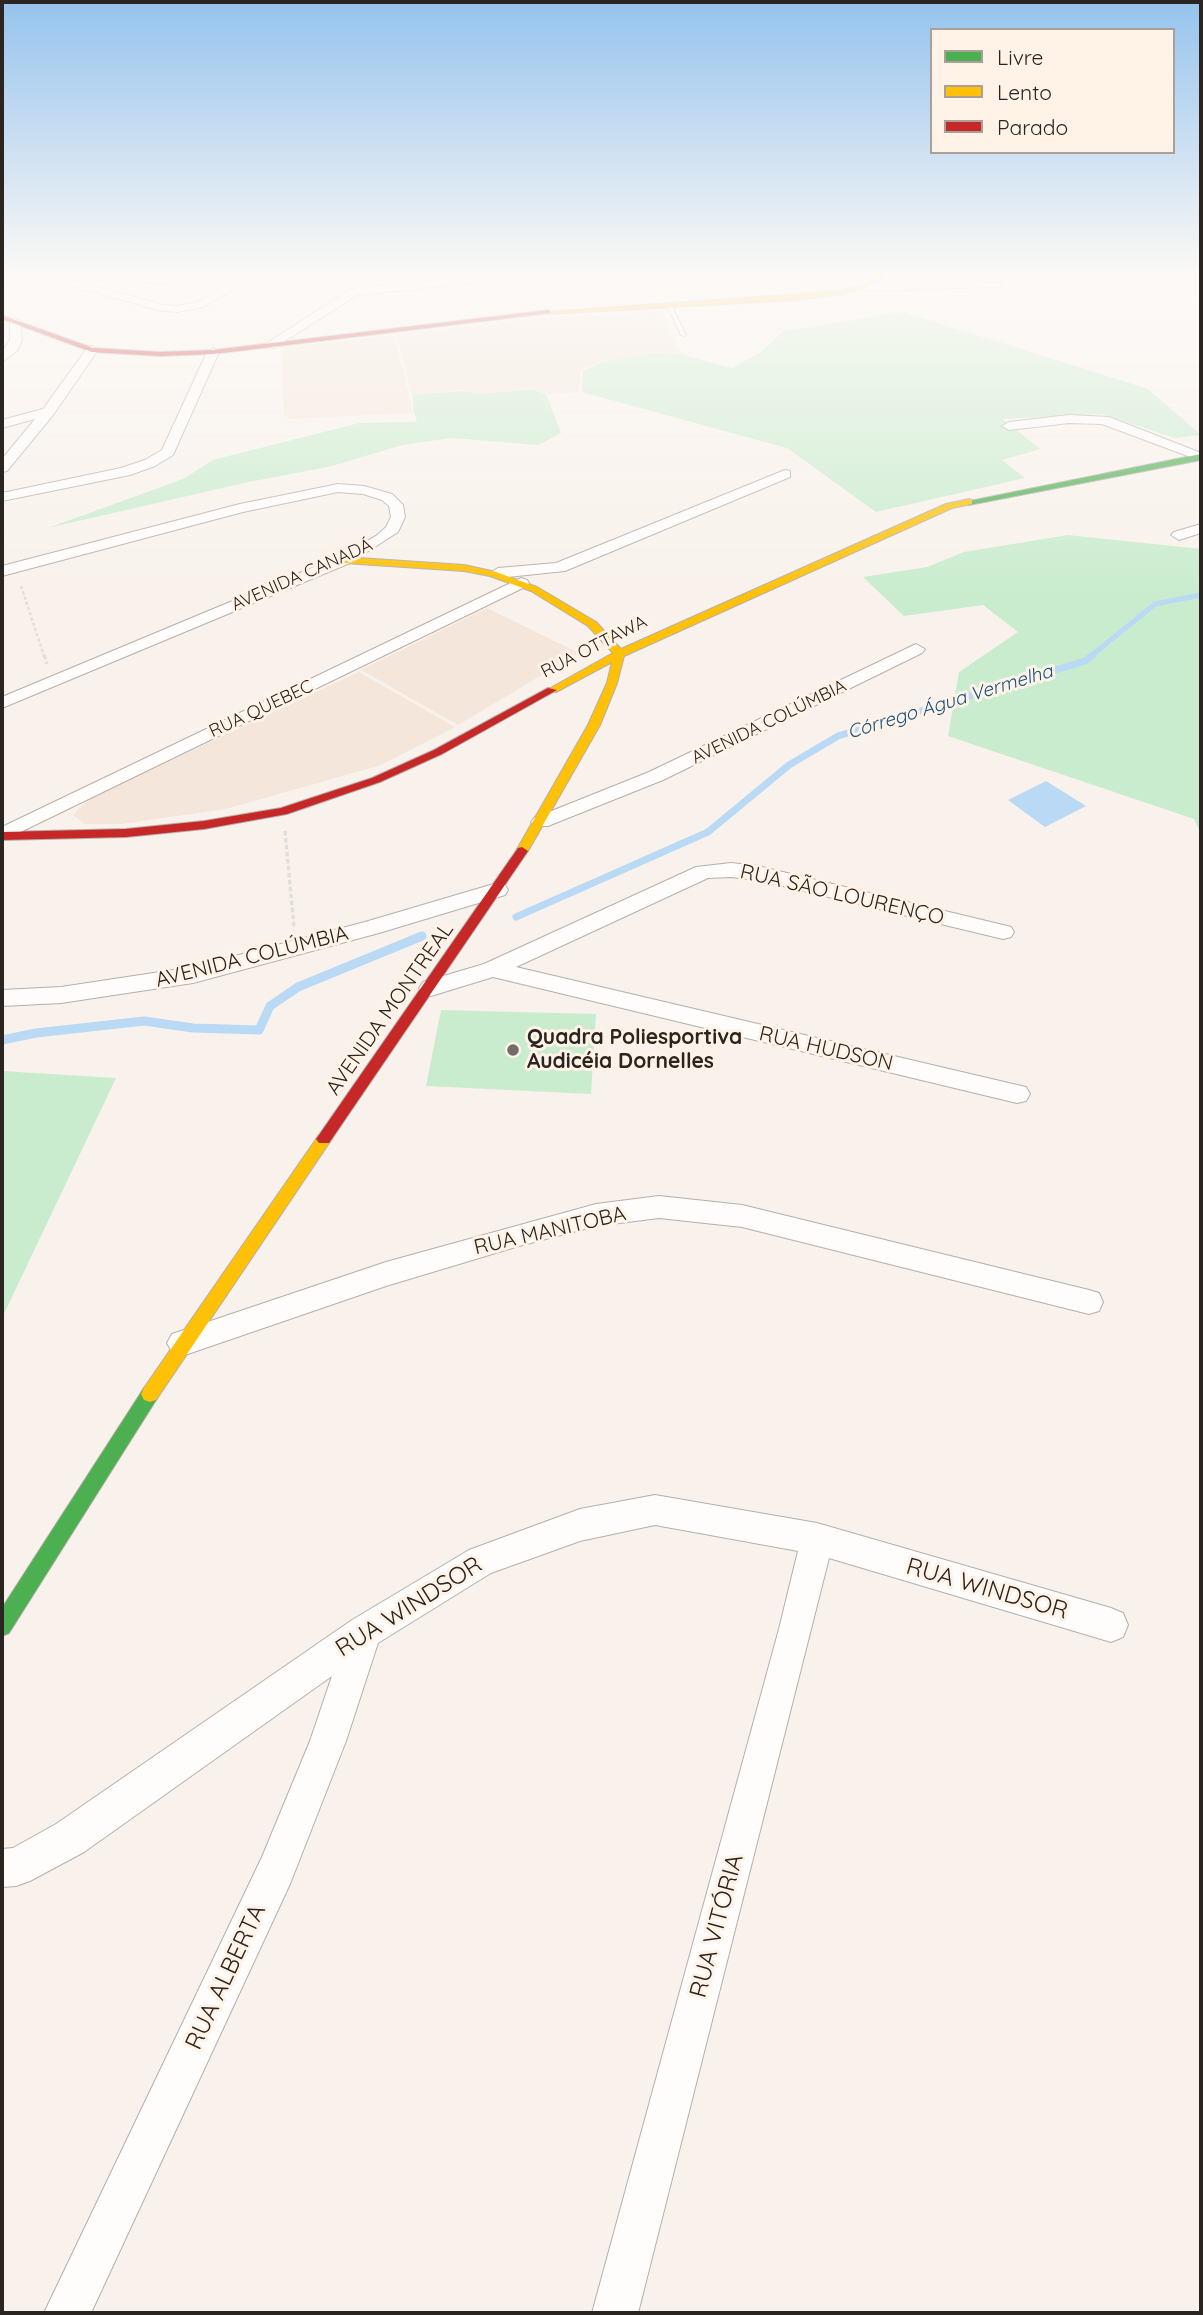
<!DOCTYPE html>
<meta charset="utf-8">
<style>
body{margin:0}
#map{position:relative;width:1203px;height:2315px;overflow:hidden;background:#f9f2ec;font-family:Quicksand,sans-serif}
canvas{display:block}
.frame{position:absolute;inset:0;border:4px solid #2a2521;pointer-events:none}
.legend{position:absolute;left:930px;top:28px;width:245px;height:126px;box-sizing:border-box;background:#fff2e6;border:2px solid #aaa097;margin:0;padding:9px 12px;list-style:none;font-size:21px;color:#2a2521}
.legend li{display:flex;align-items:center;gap:14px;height:35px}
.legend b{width:35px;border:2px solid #aaa097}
</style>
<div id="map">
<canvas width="1203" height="2315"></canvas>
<div class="frame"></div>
<ul class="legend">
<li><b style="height:9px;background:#4caf50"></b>Livre</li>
<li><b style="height:9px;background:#ffc107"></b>Lento</li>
<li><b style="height:9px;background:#c62828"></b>Parado</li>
</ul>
</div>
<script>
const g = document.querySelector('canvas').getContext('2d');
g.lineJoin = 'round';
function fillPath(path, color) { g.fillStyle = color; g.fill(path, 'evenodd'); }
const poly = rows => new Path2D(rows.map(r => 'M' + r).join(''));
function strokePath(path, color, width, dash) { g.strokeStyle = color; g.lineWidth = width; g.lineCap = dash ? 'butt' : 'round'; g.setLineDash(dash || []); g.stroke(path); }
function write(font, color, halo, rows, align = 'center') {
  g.font = font + ' Quicksand,sans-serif'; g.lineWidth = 6; g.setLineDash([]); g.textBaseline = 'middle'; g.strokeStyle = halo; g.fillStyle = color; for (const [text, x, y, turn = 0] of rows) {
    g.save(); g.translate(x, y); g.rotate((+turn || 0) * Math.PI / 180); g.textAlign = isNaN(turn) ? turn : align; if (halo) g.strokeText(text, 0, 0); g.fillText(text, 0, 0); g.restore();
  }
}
fillPath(poly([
 [661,311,683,355,644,354,584,367,581,371,579,392,548,394,531,388,480,394,462,390,412,395,396,334,544,317],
 [394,335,411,401,411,413,288,419,284,414,281,347],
 [487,608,579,653,458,725,361,670],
 [359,672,455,727,381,765,226,809,121,824,85,824,73,815,90,798]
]), '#f4e6da');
fillPath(poly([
 [903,312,1148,389,1201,435,1175,438,1102,414,1003,419,1040,449,1002,460,1025,478,876,512,787,448,582,392,583,371,603,362,653,353,683,355,732,368,761,352,783,331],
 [532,389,546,394,561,433,538,445,451,438,402,445,332,466,244,483,48,528,183,479,213,460,359,423,417,422,413,409,413,395,462,391,480,394],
 [1068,535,1201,549,1201,834,1194,819,948,736,959,672,1018,632,983,605,904,616,863,577,927,567,964,552],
 [441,1010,596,1014,591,1094,426,1086],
 [2,1071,116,1078,2,1318]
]), '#c9ecce');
fillPath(poly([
 [1046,781,1086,806,1045,827,1008,800]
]), '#b9d9f4');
strokePath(poly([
 [1091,656,1155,604,1201,595]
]), '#b9d9f4', 5);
strokePath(poly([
 [516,917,708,832,789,765,838,736,1085,661,1093,655]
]), '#b9d9f4', 7);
strokePath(poly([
 [2,1040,36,1033,144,1021,193,1028,259,1030,270,1006,298,987,422,936]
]), '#b9d9f4', 9);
const lane = poly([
 [666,303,671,304,686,336,681,335,666,303]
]);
const street = poly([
 [44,271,57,271,81,282,163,305,177,306,197,302,242,276,157,284,137,280,134,271,144,271,146,276,157,278,226,271,262,271,204,307,177,312,158,310,73,286,44,271],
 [530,271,565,271,560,274,357,295,274,348,264,345,362,282,370,282,369,287,530,271],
 [998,282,1003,285,1002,287,864,290,859,287,864,284,998,282],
 [10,318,20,320,22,340,17,351,2,362,2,352,10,340,10,318],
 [92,346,98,350,53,415,7,471,2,472,2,459,35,419,2,428,2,420,43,409,88,347,92,346],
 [213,348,219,352,173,455,155,466,130,475,2,501,2,493,121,468,145,460,162,450,207,352,213,348],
 [1069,415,1109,417,1201,453,1201,461,1102,424,1069,423,1009,430,1002,426,1009,422,1069,415],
 [785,470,790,471,790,477,565,571,498,578,490,573,498,568,556,563,785,470],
 [338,484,364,486,392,494,403,505,405,517,398,532,350,563,2,708,2,697,338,557,376,536,386,527,391,517,389,506,382,500,363,494,338,492,243,512,2,576,2,566,240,504,338,484],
 [1201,524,1201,533,1179,540,1171,535,1174,532,1201,524],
 [521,578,527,580,529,583,527,586,2,841,2,827,521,578],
 [916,644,925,649,922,653,663,780,548,826,534,826,531,822,534,818,649,772,916,644],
 [731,863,758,866,1003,925,1011,927,1014,932,1011,937,1003,939,758,880,731,877,708,878,516,967,1017,1085,1026,1087,1030,1094,1026,1101,1017,1103,493,977,431,996,423,994,419,988,423,982,484,964,696,867,731,863],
 [497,883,505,885,508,890,505,895,379,933,193,983,61,1003,2,1006,2,990,61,987,193,967,365,922,497,883],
 [659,1196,742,1205,1089,1290,1099,1293,1103,1302,1099,1311,1089,1314,742,1227,659,1218,596,1226,519,1246,386,1286,182,1356,172,1352,167,1343,172,1334,386,1262,596,1204,659,1196],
 [655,1495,817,1523,1111,1608,1123,1613,1128,1625,1123,1637,1111,1642,829,1558,638,2313,592,2313,779,1629,798,1551,655,1525,580,1541,491,1573,378,1643,346,1741,290,1884,91,2313,44,2313,262,1857,310,1741,332,1676,84,1852,30,1881,16,1886,2,1887,2,1849,13,1848,56,1824,352,1620,469,1550,580,1509,655,1495]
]);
const fast = poly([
 [1201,454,1201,460,969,505,965,502,1201,454],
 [150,1386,156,1388,159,1394,156,1400,9,1633,2,1636,2,1608,144,1388,150,1386]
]);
const slow = poly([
 [882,271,888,271,879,281,866,288,838,295,796,300,549,314,546,312,838,291,862,286,875,279,882,271],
 [969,499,972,500,972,504,952,508,624,656,617,683,600,725,528,851,522,855,516,851,588,725,607,683,612,662,556,692,547,690,613,653,588,626,531,591,490,576,464,571,344,563,339,560,344,557,464,565,496,572,537,587,596,622,621,649,946,504,969,499],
 [324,1133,329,1135,332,1139,329,1143,156,1400,150,1402,144,1400,141,1394,144,1388,319,1135,324,1133]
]);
const jam = poly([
 [549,310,551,313,213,354,160,356,92,352,2,319,2,315,4,316,93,348,160,352,213,350,549,310],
 [548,688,557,690,442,754,380,782,287,814,204,829,126,837,2,840,2,832,126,829,204,821,281,808,372,778,434,750,548,688],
 [522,847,528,851,329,1143,319,1143,316,1139,319,1135,518,848,522,847]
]);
strokePath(lane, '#b5afab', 2);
strokePath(street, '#b5afab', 2);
strokePath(fast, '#b5afab', 2);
strokePath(slow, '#b5afab', 2);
strokePath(jam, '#b5afab', 2);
strokePath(poly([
 [21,586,44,656]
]), '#e2e0de', 2.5, [3.5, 2]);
strokePath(poly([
 [44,655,47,664],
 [285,831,294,927]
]), '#e2e0de', 3.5, [4.5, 2.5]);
fillPath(lane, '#fefdfc');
fillPath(street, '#fefdfc');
fillPath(fast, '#4caf50');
fillPath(slow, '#ffc107');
fillPath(jam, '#c62828');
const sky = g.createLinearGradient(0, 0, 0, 595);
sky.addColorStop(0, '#95c3ed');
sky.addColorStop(0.46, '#fcf9f6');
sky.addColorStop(1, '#fcf9f600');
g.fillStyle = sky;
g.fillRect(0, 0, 1203, 595);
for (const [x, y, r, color] of [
 [513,1050,7,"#726d68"]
]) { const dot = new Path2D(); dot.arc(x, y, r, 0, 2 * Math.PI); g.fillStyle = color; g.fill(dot); strokePath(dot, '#fff2e6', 2.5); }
write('18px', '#2a2521', '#fff2e6', [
 ["AVENIDA CANADÁ",302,575,-24],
 ["RUA OTTAWA",594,647,-27],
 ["RUA QUEBEC",261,709,-25],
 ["AVENIDA COLÚMBIA",769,722,-26]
]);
write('italic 19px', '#14517e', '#fff2e6', [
 ["Córrego Água Vermelha",950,702,-17]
]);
write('21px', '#2a2521', '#fff2e6', [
 ["RUA SÃO LOURENÇO",842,895,13],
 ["AVENIDA COLÚMBIA",252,957,-14],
 ["AVENIDA MONTREAL",390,1009,-55],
 ["RUA HUDSON",826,1049,13],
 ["RUA MANITOBA",550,1231,-13]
]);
write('bold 21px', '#2a2521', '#fff2e6', [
 ["Quadra Poliesportiva",527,1038],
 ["Audicéia Dornelles",527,1062]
], 'left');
write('24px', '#2a2521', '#fff2e6', [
 ["RUA WINDSOR",987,1589,16],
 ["RUA WINDSOR",409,1607,-32],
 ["RUA VITÓRIA",717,1926,-75],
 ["RUA ALBERTA",226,1977,-65]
]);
</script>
